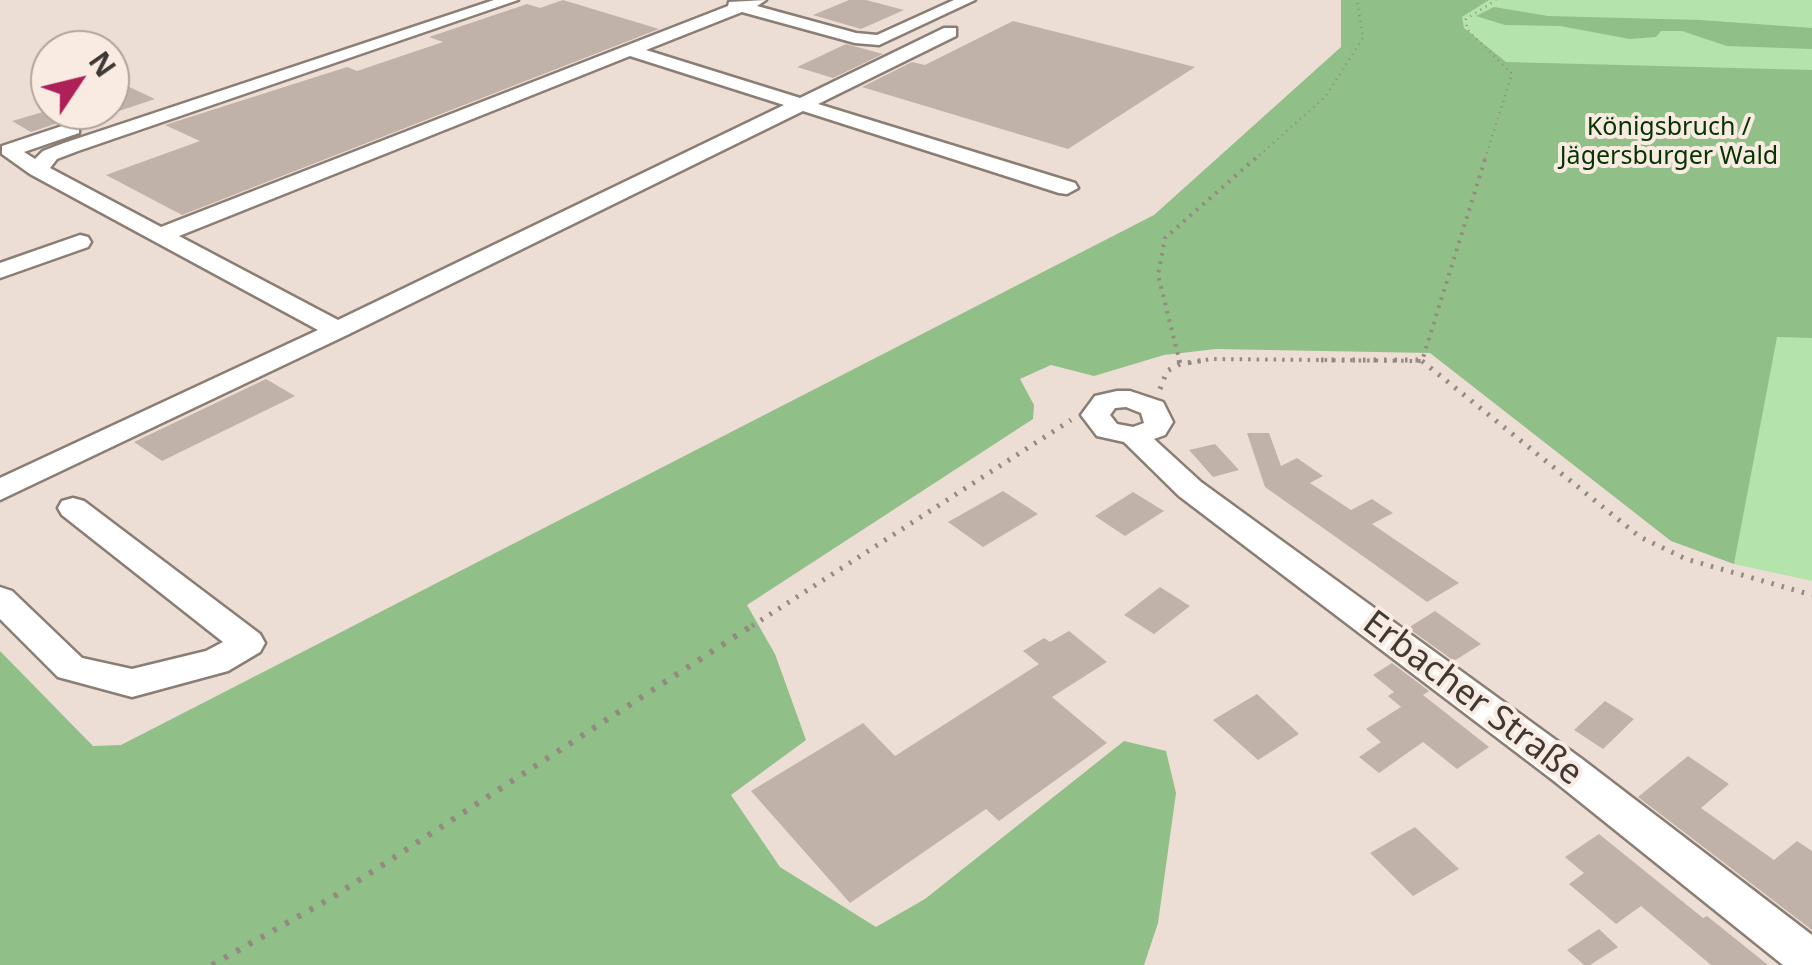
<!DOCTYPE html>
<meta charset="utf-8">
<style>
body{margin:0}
#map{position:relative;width:1812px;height:965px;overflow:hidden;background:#edded5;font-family:"Noto Sans",sans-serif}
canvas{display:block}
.north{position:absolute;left:30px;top:30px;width:100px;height:100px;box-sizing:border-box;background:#faebe2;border:2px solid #afa49d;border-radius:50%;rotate:55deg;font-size:28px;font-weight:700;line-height:40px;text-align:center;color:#3f3936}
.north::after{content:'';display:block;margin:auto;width:35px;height:45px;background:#ae2058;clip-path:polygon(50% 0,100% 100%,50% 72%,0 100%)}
</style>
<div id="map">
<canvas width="1812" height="965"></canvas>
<div class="north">N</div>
</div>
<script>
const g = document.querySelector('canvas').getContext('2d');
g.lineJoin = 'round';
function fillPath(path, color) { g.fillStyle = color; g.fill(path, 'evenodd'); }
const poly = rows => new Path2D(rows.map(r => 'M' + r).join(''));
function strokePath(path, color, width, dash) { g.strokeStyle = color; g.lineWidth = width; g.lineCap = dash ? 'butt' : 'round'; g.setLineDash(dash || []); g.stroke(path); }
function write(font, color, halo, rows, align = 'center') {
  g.font = font + ' "Noto Sans",sans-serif'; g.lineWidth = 8; g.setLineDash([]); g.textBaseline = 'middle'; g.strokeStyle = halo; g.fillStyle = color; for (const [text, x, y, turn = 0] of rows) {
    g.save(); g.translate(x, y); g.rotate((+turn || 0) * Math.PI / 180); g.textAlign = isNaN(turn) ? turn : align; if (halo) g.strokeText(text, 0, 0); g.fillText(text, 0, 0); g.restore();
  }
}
fillPath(poly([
 [1377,0,1812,0,1812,581,1734,564,1765,396]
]), '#b4e3ab');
fillPath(poly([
 [1341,0,1489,0,1462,17,1464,28,1506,62,1812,70,1812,338,1777,337,1734,564,1671,541,1430,353,1216,349,1164,355,1094,376,1051,365,1020,379,1034,405,1033,419,747,605,775,654,806,740,731,795,780,867,876,927,925,899,1124,741,1166,751,1176,793,1158,923,1144,965,0,965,0,651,93,746,121,745,1154,215,1341,47],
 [1494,7,1548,16,1700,20,1812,28,1812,49,1727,46,1682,31,1661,31,1656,37,1630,39,1560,26,1505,25,1476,16]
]), '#91bf88');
fillPath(poly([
 [563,0,659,29,182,215,106,175,200,141,165,125,347,67,357,71,443,42,429,37,527,4,540,8],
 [849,0,866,0,904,10,861,29,813,15],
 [1013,21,1195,67,1068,149,862,87,912,62,925,65],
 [846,44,883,54,833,78,797,67],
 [125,85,155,99,110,114,110,90],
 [50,110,107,110,108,114,82,123,64,121,31,132,12,121],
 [266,379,295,396,162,461,134,442],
 [1247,433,1269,433,1281,466,1297,458,1323,476,1310,483,1351,510,1372,499,1393,513,1372,524,1459,583,1427,602,1374,564,1265,487],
 [1215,444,1239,470,1213,477,1189,450],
 [1003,491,1038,514,983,547,948,522],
 [1133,492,1164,511,1125,536,1095,516],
 [1160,587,1190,606,1154,634,1124,615],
 [1435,611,1481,644,1454,661,1408,628],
 [1069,631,1107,662,1052,697,1107,743,999,821,986,809,850,903,751,791,863,723,895,756,1039,664,1023,651,1044,638,1050,642],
 [1392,663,1429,691,1423,695,1489,747,1457,769,1423,742,1379,773,1359,757,1381,742,1366,729,1401,707,1388,696,1394,692,1373,675],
 [1257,694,1299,734,1258,760,1213,720],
 [1605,701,1634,719,1603,749,1574,730],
 [1688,756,1729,784,1701,808,1774,860,1797,841,1812,851,1812,930,1638,797],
 [1415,827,1459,869,1413,896,1370,853],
 [1599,834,1703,918,1707,916,1768,965,1711,965,1641,906,1616,924,1569,884,1584,873,1565,857],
 [1599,929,1618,947,1590,965,1584,965,1567,950]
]), '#c0b2a9');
const minor = poly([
 [494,0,518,0,78,151,57,159,50,168,161,227,728,6,729,2,766,0,757,6,856,33,877,35,954,0,975,0,879,45,855,43,742,12,646,50,800,98,944,28,956,28,956,36,818,104,1075,183,1078,188,1067,194,1059,193,803,111,347,335,0,500,0,478,318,330,30,174,2,154,2,146,65,125,79,125,79,133,24,152,35,159,43,151,64,143,494,0],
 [630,56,784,105,338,320,179,236,630,56],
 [80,235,88,237,91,242,88,247,0,278,0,263,80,235],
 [1117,391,1130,391,1163,402,1173,422,1165,435,1154,439,1201,482,1582,759,1812,935,1812,965,1783,965,1554,781,1179,496,1124,442,1097,436,1081,415,1095,396,1117,391],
 [1126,407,1141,413,1144,423,1133,427,1117,424,1110,415,1115,408,1126,407],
 [73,498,84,501,260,634,265,643,260,652,228,671,132,697,58,677,0,619,0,587,12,591,82,658,132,669,206,651,223,642,62,515,58,508,62,501,73,498]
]);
strokePath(minor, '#8a7d74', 5);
strokePath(poly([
 [1255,159,1325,97,1363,38,1357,0],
 [1485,159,1512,74,1467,29,1466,19,1496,0]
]), '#948983', 2.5, [1, 5]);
strokePath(poly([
 [1180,363,1158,275,1165,238,1258,156],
 [1189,363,1211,359,1422,361,1486,156]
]), '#948983', 4, [2.5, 6]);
strokePath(poly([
 [1179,360,1180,364],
 [1321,360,1422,360],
 [1422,361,1640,537,1686,559,1812,595],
 [1160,389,1167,371,1180,364,1205,360],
 [752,626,1071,420]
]), '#948983', 5, [2.5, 8]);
strokePath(poly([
 [212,965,333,897,756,623]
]), '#948983', 6, [4, 10]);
fillPath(minor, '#fff');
write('25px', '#043400', '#faebe2', [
 ["Königsbruch /",1669,128],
 ["Jägersburger Wald",1669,157]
]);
write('35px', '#3f3936', '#faebe2', [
 ["Erbacher Straße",1472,699,37]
]);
</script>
